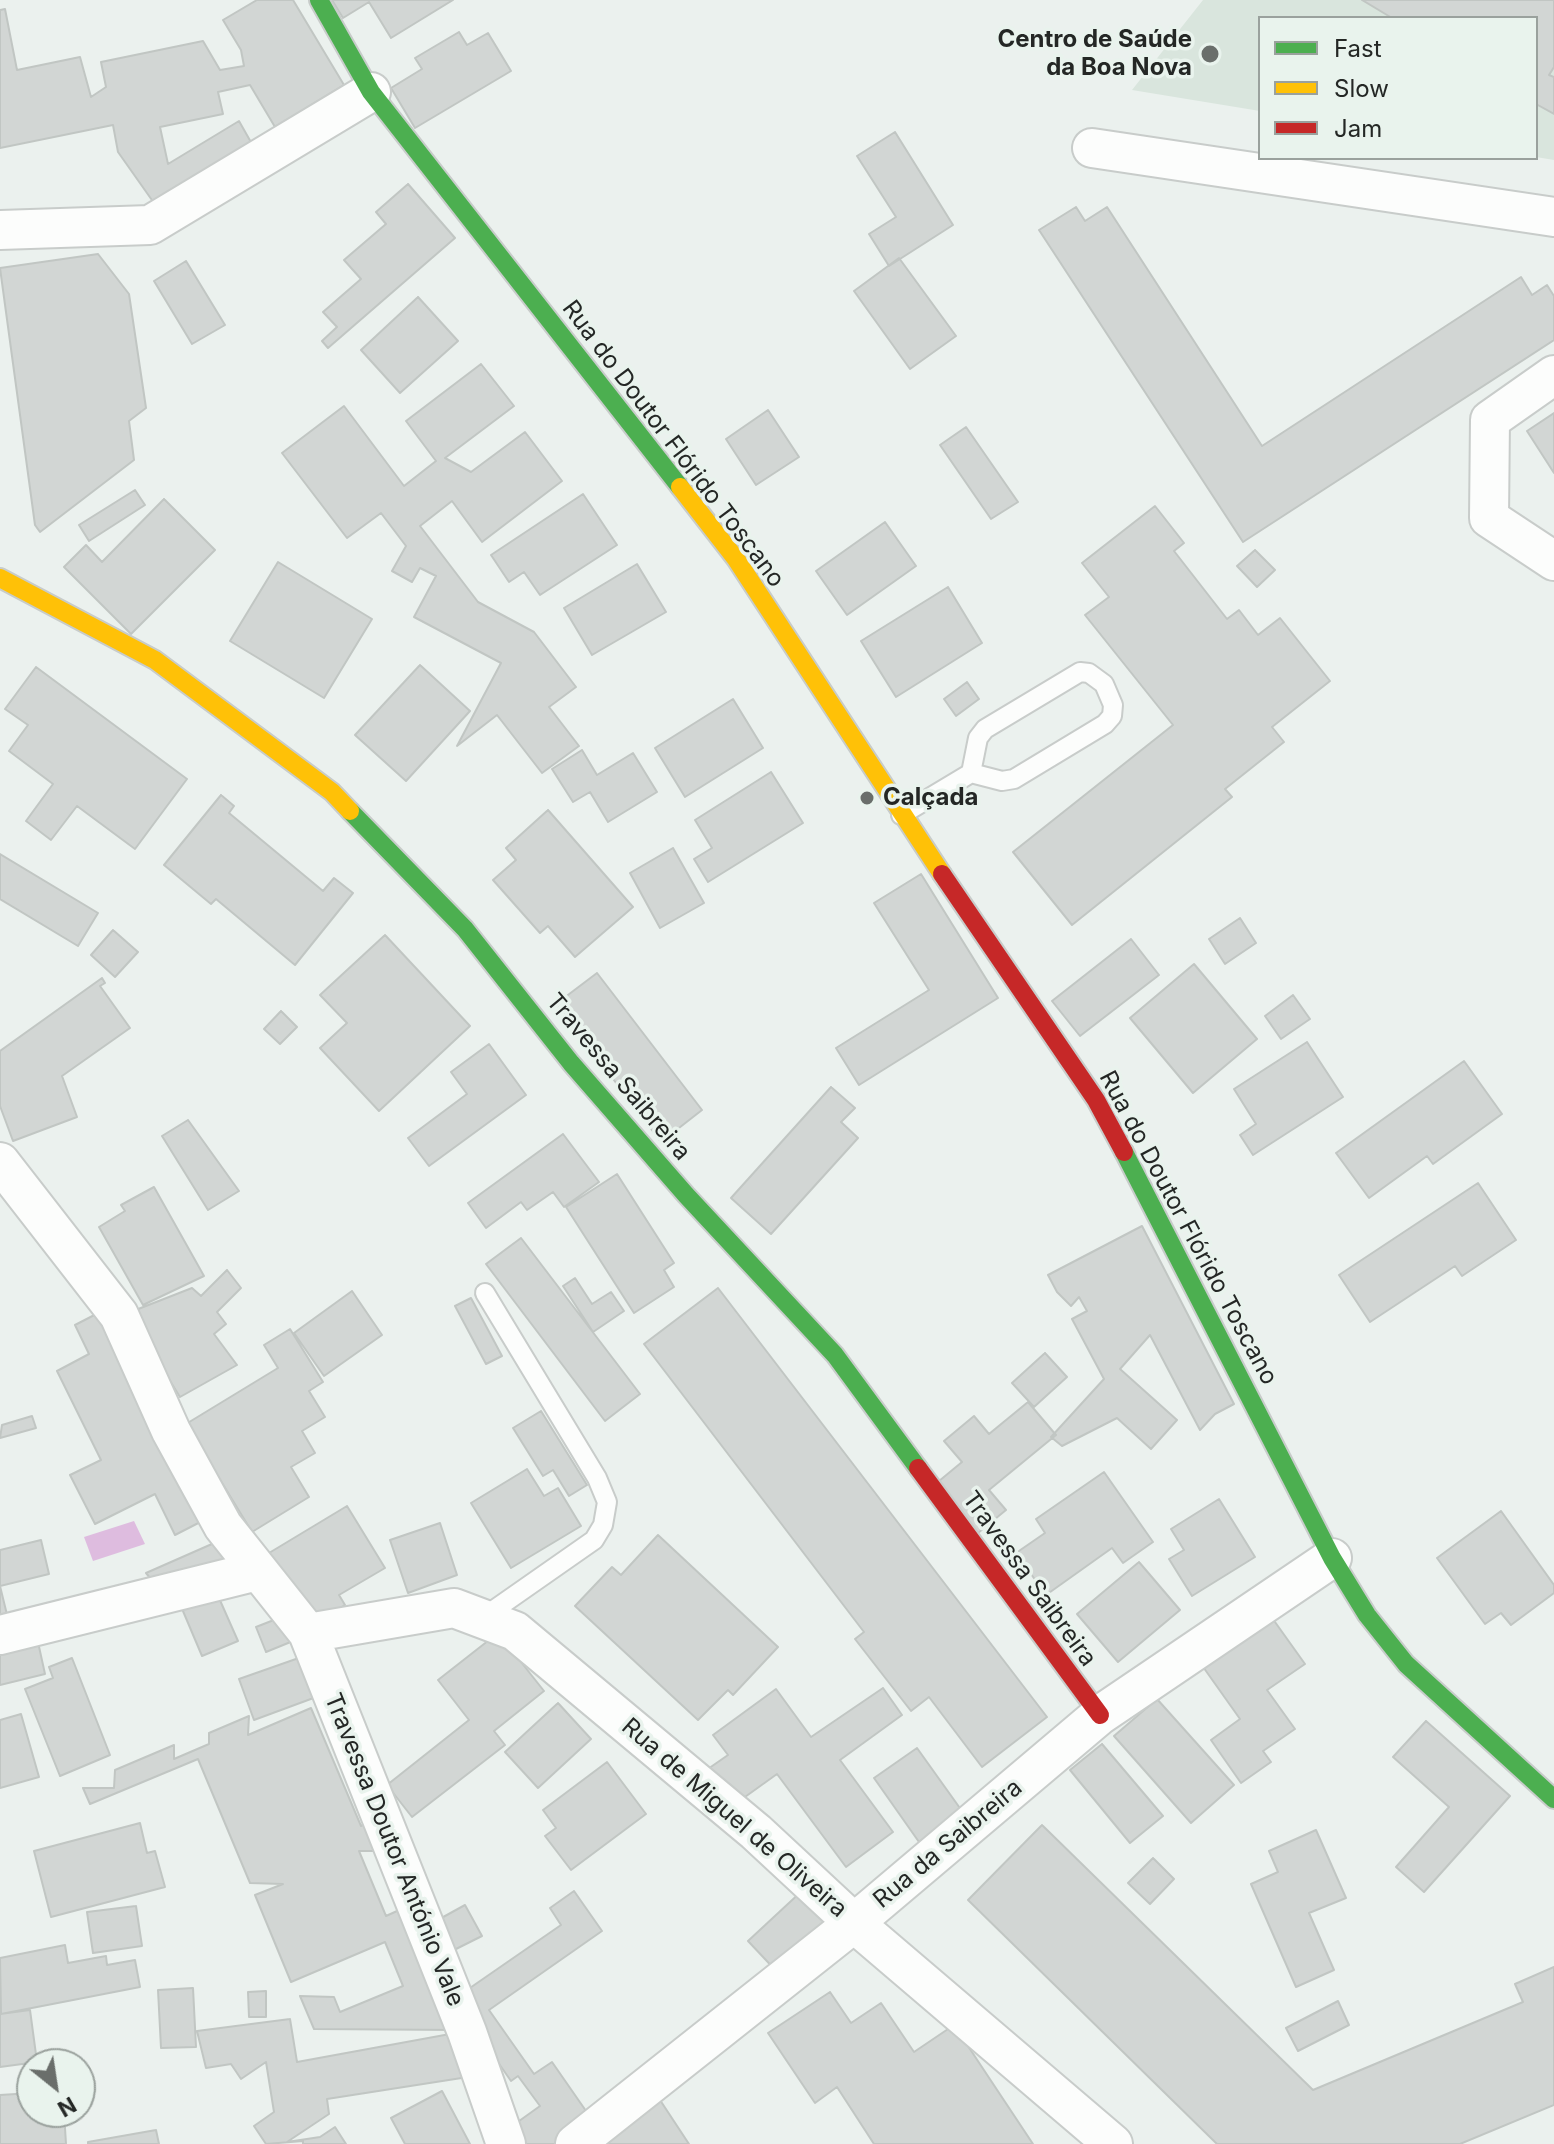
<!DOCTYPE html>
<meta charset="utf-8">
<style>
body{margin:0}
#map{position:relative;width:1554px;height:2144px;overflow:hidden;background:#ebf1ee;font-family:Inter,sans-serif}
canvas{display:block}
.legend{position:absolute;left:1258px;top:16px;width:280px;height:144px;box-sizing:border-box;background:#e9f3ed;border:2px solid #9aa19d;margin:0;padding:10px 14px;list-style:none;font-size:24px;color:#242725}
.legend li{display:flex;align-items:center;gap:16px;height:40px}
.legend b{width:40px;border:2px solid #9aa19d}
.north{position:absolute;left:16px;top:2048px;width:80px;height:80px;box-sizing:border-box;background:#e9f3ed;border:2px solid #9aa19d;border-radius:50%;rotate:150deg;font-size:22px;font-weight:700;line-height:32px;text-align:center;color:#242725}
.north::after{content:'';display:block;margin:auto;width:28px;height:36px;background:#6a6e6b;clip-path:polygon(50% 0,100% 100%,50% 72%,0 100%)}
</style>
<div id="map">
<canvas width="1554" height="2144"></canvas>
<ul class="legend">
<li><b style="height:10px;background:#4caf50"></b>Fast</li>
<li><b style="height:10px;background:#ffc107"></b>Slow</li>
<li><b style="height:10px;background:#c62828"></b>Jam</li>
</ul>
<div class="north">N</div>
</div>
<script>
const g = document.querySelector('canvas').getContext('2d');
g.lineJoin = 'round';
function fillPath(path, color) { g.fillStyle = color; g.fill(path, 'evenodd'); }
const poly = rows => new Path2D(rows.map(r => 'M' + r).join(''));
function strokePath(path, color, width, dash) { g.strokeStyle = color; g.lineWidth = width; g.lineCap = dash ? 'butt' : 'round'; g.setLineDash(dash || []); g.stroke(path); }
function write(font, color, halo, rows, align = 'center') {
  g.font = font + ' Inter,sans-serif'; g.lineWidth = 7; g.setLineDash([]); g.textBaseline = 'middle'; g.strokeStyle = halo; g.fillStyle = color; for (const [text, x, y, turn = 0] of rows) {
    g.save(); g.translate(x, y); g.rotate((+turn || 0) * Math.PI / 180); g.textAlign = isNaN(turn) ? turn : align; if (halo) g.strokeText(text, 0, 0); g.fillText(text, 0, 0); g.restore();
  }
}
fillPath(poly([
 [1203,0,1554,0,1554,160,1536,157,1536,18,1260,18,1260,111,1132,90]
]), '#d9e5dd');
fillPath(poly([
 [134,1521,145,1544,93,1561,84,1537]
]), '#debcdf');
const building = poly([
 [257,0,293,0,344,85,275,127,250,85,218,92,223,114,160,127,168,164,239,121,252,144,154,203,118,152,113,125,0,148,0,10,5,9,17,70,80,57,91,97,106,87,101,62,203,41,220,70,244,66,241,50,223,20,257,0],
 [332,0,453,0,391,38,369,2,343,18,332,0],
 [1362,0,1554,0,1554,67,1549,75,1554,77,1554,114,1536,104,1536,18,1392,18,1362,0],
 [459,32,467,45,488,33,511,71,415,128,391,88,422,69,415,58,459,32],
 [895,132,953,225,889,266,869,234,896,217,857,156,895,132],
 [408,184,455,238,328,348,322,341,337,327,323,312,361,279,344,260,386,224,376,212,408,184],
 [1076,207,1085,221,1107,207,1262,446,1521,277,1532,295,1547,285,1554,296,1554,340,1243,542,1039,230,1076,207],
 [98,254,129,294,146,408,129,421,134,460,40,532,35,525,0,268,98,254],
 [899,258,956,336,910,369,854,291,899,258],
 [186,261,225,325,192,344,154,281,186,261],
 [418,297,458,341,400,393,361,350,418,297],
 [481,364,514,406,445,458,471,472,525,432,562,481,482,542,452,501,420,526,478,602,534,632,576,687,549,707,579,746,542,773,497,715,457,746,501,663,414,617,436,576,420,568,412,582,392,571,406,546,381,513,347,538,282,453,344,406,404,486,436,461,406,421,481,364],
 [768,410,799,457,756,485,726,439,768,410],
 [1554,413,1554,473,1527,431,1554,413],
 [966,427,1018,502,991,519,940,445,966,427],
 [135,490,145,505,89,541,79,525,135,490],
 [583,494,617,545,540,595,524,572,509,582,491,555,583,494],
 [164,499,215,550,131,634,64,567,86,545,102,562,164,499],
 [1155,506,1184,543,1174,551,1227,619,1239,610,1258,635,1280,618,1330,681,1272,727,1284,742,1225,789,1232,797,1072,925,1013,852,1173,725,1085,615,1109,597,1082,563,1155,506],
 [885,522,916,566,847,615,816,571,885,522],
 [1255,550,1275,570,1257,587,1237,566,1255,550],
 [278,562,372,619,324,698,230,641,278,562],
 [637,564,666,612,592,655,564,608,637,564],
 [948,587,982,643,896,697,861,641,948,587],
 [420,665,470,711,406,781,355,735,420,665],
 [36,667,187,779,135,849,77,806,51,840,26,821,53,784,9,751,28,725,5,709,36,667],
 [967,682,979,699,956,716,944,699,967,682],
 [733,699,763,748,685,797,655,748,733,699],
 [582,750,597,775,633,753,657,792,608,822,590,792,573,802,552,769,582,750],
 [771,772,803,823,708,882,694,859,712,848,695,820,771,772],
 [221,795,234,806,229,813,323,891,334,878,353,893,295,965,216,899,211,904,164,865,221,795],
 [548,810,633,907,575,957,548,926,540,933,493,880,516,860,506,848,548,810],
 [673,848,704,903,660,928,630,873,673,848],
 [0,854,98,913,78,946,0,899,0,854],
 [921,874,998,998,859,1085,836,1048,929,990,874,903,921,874],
 [1240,918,1256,943,1225,964,1209,939,1240,918],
 [113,930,138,952,115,977,91,955,113,930],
 [385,935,470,1026,379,1111,320,1048,347,1023,320,995,385,935],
 [1131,939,1159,975,1080,1036,1052,1001,1131,939],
 [1194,964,1257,1039,1193,1093,1130,1018,1194,964],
 [597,973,702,1110,661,1142,556,1004,597,973],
 [102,978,105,983,100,986,130,1028,62,1076,77,1117,13,1141,0,1106,0,1051,102,978],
 [1293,995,1310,1019,1281,1039,1265,1016,1293,995],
 [281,1011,297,1027,280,1044,264,1029,281,1011],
 [1307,1042,1343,1097,1253,1155,1240,1135,1256,1124,1234,1089,1307,1042],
 [489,1044,526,1095,429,1166,408,1138,467,1094,451,1072,489,1044],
 [1464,1061,1502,1114,1433,1164,1427,1156,1369,1198,1336,1153,1464,1061],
 [831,1087,855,1108,841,1122,858,1138,771,1234,731,1198,831,1087],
 [188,1120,239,1191,208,1210,162,1136,188,1120],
 [563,1134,599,1182,564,1207,553,1192,527,1210,521,1202,486,1228,468,1203,563,1134],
 [617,1174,674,1263,664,1270,674,1287,634,1313,566,1207,617,1174],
 [1478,1183,1516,1240,1462,1276,1455,1266,1370,1322,1339,1275,1478,1183],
 [154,1187,204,1276,143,1305,99,1227,125,1211,121,1205,154,1187],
 [1142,1226,1234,1404,1215,1414,1200,1430,1150,1335,1120,1369,1177,1420,1151,1449,1117,1418,1062,1446,1051,1437,1104,1379,1072,1319,1087,1311,1079,1297,1071,1306,1057,1292,1048,1275,1142,1226],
 [521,1238,640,1394,605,1421,486,1264,521,1238],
 [227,1270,241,1288,217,1312,226,1324,214,1334,237,1365,180,1397,128,1313,192,1288,201,1296,227,1270],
 [575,1278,592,1304,611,1292,624,1311,593,1332,563,1286,575,1278],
 [718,1288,1047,1717,982,1767,929,1697,911,1711,855,1639,864,1632,644,1344,718,1288],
 [352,1291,382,1335,324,1376,294,1333,352,1291],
 [471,1298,502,1356,486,1364,455,1306,471,1298],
 [106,1309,210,1517,175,1535,155,1494,95,1524,70,1475,101,1460,57,1371,89,1354,75,1325,106,1309],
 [290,1329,323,1382,309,1391,325,1417,302,1431,315,1453,291,1467,309,1497,252,1532,186,1424,278,1368,264,1345,290,1329],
 [1045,1353,1067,1377,1034,1407,1012,1383,1045,1353],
 [1028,1402,1056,1435,989,1490,1006,1510,978,1533,927,1491,962,1462,944,1441,974,1416,989,1434,1028,1402],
 [541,1411,587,1485,569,1496,553,1470,543,1476,513,1428,541,1411],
 [32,1416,36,1428,0,1438,2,1425,32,1416],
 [527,1469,544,1496,558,1488,581,1526,511,1568,471,1503,527,1469],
 [1104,1472,1153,1542,1123,1563,1112,1548,1046,1595,1016,1553,1045,1533,1036,1519,1104,1472],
 [1219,1499,1255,1557,1192,1596,1169,1559,1184,1550,1171,1529,1219,1499],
 [347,1506,385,1568,339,1595,345,1605,312,1625,269,1553,347,1506],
 [1501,1511,1554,1585,1554,1593,1511,1625,1501,1613,1485,1624,1437,1558,1501,1511],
 [440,1523,457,1575,408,1593,390,1540,440,1523],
 [658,1535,778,1647,733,1695,728,1690,698,1720,575,1606,612,1567,621,1575,658,1535],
 [41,1540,49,1574,0,1586,10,1627,0,1629,0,1550,41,1540],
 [221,1540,242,1567,159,1589,146,1573,221,1540],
 [1139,1562,1180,1610,1118,1662,1077,1614,1139,1562],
 [215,1589,238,1641,202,1656,180,1604,215,1589],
 [1270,1615,1305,1664,1267,1690,1295,1729,1263,1751,1271,1762,1241,1783,1211,1740,1240,1719,1201,1664,1270,1615],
 [284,1616,293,1641,266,1652,256,1627,284,1616],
 [36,1633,45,1674,0,1685,0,1642,36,1633],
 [498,1633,544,1691,494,1731,505,1745,412,1817,387,1785,469,1720,438,1680,498,1633],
 [313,1653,327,1693,254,1720,239,1679,313,1653],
 [72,1658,110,1755,60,1776,25,1689,53,1678,49,1667,72,1658],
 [883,1688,902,1715,840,1760,893,1832,846,1867,777,1774,731,1807,705,1771,728,1755,713,1735,776,1689,811,1737,883,1688],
 [1157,1699,1234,1785,1191,1823,1114,1736,1157,1699],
 [558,1703,591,1739,538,1788,505,1752,558,1703],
 [311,1708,361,1826,368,1823,380,1851,359,1851,386,1916,406,1907,458,2030,314,2029,300,1996,334,1997,340,2012,403,1986,385,1942,291,1982,255,1895,283,1884,250,1883,198,1759,90,1804,83,1788,114,1788,115,1770,174,1745,174,1759,209,1744,209,1733,249,1716,248,1735,311,1708],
 [21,1714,39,1777,0,1788,0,1720,21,1714],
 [1426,1721,1510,1796,1424,1892,1396,1867,1449,1807,1393,1757,1426,1721],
 [1102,1744,1163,1816,1130,1843,1070,1770,1102,1744],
 [917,1748,962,1811,919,1842,874,1778,917,1748],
 [607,1762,646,1814,571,1870,545,1836,556,1828,543,1810,607,1762],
 [140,1823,147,1853,155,1851,165,1887,51,1917,34,1851,140,1823],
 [1042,1825,1313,2090,1523,2002,1515,1984,1554,1967,1554,2105,1460,2144,1217,2144,968,1900,1042,1825],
 [1316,1830,1346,1898,1309,1913,1334,1970,1296,1987,1251,1884,1278,1872,1269,1851,1316,1830],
 [1153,1858,1174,1879,1150,1904,1128,1883,1153,1858],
 [804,1889,836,1922,780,1975,748,1941,804,1889],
 [574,1891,602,1931,489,2010,534,2074,552,2062,593,2121,560,2144,519,2144,508,2129,540,2106,518,2076,511,2081,454,1999,561,1925,550,1908,574,1891],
 [465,1905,482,1936,452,1951,436,1921,465,1905],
 [136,1906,142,1946,93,1953,87,1912,136,1906],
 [65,1945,68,1963,106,1956,107,1965,135,1960,140,1987,1,2014,0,1958,65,1945],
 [193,1988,196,2047,161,2048,158,1990,193,1988],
 [266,1991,266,2017,249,2017,248,1992,266,1991],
 [830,1992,851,2023,881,2003,914,2052,954,2025,1033,2144,874,2144,837,2087,815,2103,768,2033,830,1992],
 [1338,2001,1349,2025,1298,2051,1286,2028,1338,2001],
 [30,2010,37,2062,0,2067,0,2014,30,2010],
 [290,2019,297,2062,461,2032,468,2077,327,2099,329,2114,287,2142,320,2137,335,2127,346,2144,303,2144,303,2141,266,2144,254,2126,274,2112,266,2062,241,2079,231,2064,206,2068,197,2031,290,2019],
 [442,2091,470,2144,405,2144,391,2118,442,2091],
 [32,2093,32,2112,64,2112,66,2144,0,2144,0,2095,32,2093],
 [660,2100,689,2144,596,2144,660,2100],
 [156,2130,159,2144,88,2144,88,2142,156,2130]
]);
fillPath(building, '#d2d6d4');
strokePath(building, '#c1c6c3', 2);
const lane = poly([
 [901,815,971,773,1002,781,1014,779,1105,724,1112,716,1113,705,1104,684,1089,673,1080,672,985,729,978,738,971,773],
 [481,1619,594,1540,603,1525,607,1502,597,1478,485,1293]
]);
const street = poly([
 [1092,148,1554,217],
 [0,230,150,225,371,92],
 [1554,375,1490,420,1489,518,1554,561],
 [0,1162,119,1315,171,1431,223,1526,308,1633,467,2032,506,2144],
 [308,1633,454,1608,515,1631,756,1832,854,1923,1113,2144],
 [0,1635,257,1571],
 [575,2144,854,1923,1100,1715,1332,1558]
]);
const fast = poly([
 [319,0,371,92,680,487],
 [350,811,465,929,571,1063,686,1195,835,1355,918,1468],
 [1124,1152,1332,1558,1367,1615,1406,1664,1554,1799]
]);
const slow = poly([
 [680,487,736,559,942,874],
 [0,578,155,660,332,792,350,811]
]);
const jam = poly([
 [942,874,1096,1100,1124,1152],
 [918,1468,1100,1715]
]);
strokePath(lane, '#c8ccca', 22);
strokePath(street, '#c8ccca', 42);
strokePath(fast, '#c8ccca', 22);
strokePath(slow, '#c8ccca', 22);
strokePath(jam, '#c8ccca', 22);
strokePath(lane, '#fcfdfc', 18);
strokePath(street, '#fcfdfc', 38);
strokePath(fast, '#4caf50', 18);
strokePath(slow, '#ffc107', 18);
strokePath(jam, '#c62828', 18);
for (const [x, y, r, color] of [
 [1210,54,10,"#6a6e6b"],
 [867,798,8,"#6a6e6b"]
]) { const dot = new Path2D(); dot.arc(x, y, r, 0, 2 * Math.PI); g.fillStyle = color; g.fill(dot); strokePath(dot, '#e9f3ed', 3); }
write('bold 24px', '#242725', '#e9f3ed', [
 ["Centro de Saúde",1192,40],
 ["da Boa Nova",1192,68],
 ["Calçada",883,798,"left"]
], 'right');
write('24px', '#242725', '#e9f3ed', [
 ["Rua do Doutor Flórido Toscano",673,444,53],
 ["Travessa Saibreira",618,1077,50],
 ["Rua do Doutor Flórido Toscano",1188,1228,62],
 ["Travessa Saibreira",1029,1579,54],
 ["Rua de Miguel de Oliveira",734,1818,41],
 ["Rua da Saibreira",948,1844,-40],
 ["Travessa Doutor António Vale",394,1850,68]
]);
</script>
